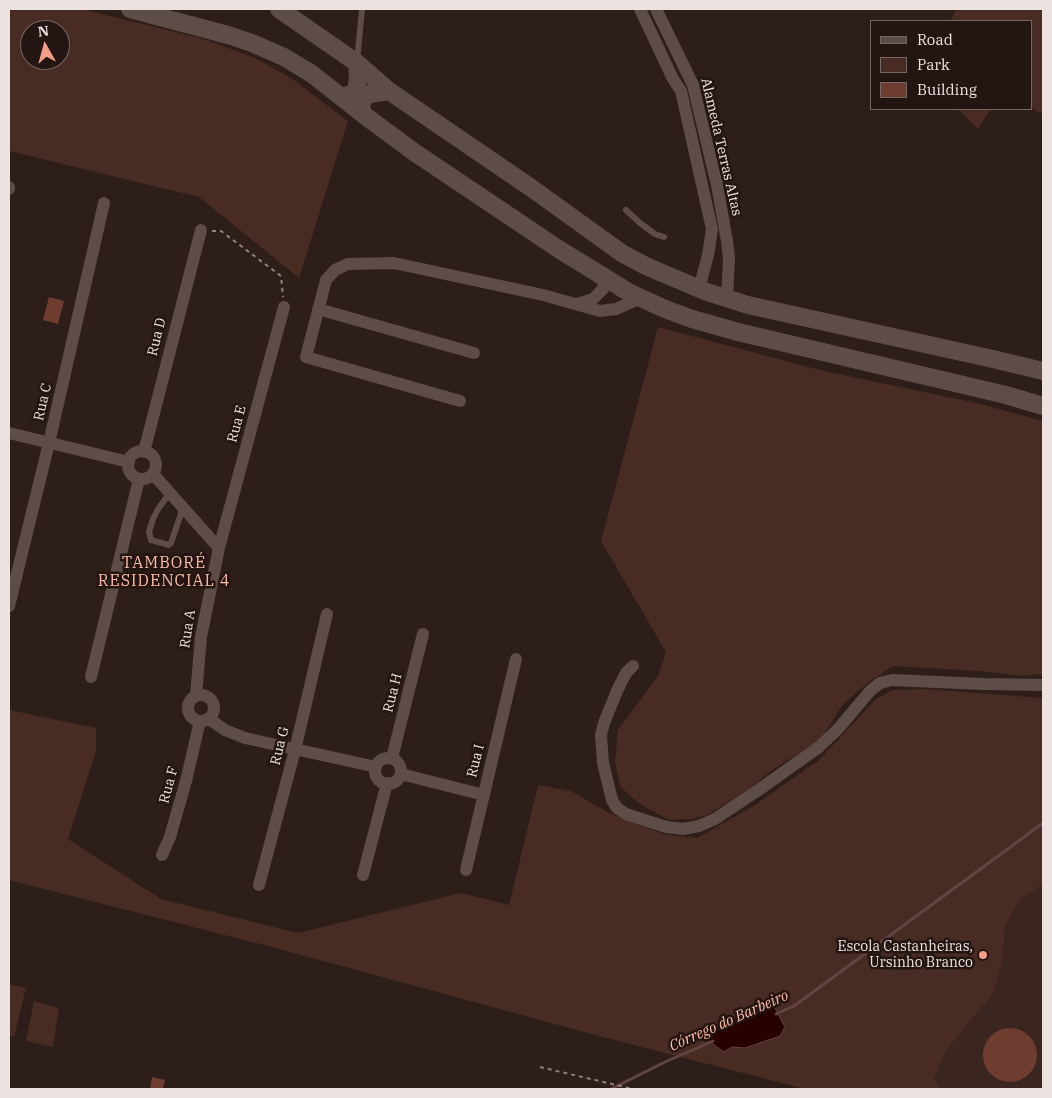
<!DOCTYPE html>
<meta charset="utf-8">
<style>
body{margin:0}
#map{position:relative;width:1052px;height:1098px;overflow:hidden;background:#2d1e1a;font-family:"IBM Plex Serif",serif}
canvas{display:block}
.frame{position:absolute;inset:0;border:10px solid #ece2df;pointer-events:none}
.legend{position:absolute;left:870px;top:20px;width:162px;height:90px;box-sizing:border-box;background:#231511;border:1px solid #736763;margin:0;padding:6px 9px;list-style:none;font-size:15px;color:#ece2df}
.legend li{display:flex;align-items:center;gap:10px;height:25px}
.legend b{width:25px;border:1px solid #736763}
.north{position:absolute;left:20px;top:20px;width:50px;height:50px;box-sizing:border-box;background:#231511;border:1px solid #736763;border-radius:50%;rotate:353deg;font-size:14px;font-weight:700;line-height:20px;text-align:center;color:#ece2df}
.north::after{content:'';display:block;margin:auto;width:18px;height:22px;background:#f49e87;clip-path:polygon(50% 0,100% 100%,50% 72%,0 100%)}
</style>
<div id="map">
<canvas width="1052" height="1098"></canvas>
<div class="frame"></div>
<ul class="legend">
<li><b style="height:6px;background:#5d4c47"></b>Road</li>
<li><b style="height:14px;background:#482b22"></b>Park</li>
<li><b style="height:14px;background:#6f3d2f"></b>Building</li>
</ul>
<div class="north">N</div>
</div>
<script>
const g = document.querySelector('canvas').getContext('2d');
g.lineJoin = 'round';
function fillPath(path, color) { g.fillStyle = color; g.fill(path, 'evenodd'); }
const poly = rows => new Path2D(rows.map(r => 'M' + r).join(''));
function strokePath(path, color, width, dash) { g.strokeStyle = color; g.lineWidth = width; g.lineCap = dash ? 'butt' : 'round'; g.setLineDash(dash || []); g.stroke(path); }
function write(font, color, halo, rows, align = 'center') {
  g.font = font + ' "IBM Plex Serif",serif'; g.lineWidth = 5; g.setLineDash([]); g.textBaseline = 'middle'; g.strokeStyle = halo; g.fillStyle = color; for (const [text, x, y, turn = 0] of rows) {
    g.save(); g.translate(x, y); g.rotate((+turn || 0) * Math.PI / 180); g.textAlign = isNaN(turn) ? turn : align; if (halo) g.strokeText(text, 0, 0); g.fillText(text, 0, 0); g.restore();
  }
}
fillPath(poly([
 [1043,844,1043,1089,822,1089]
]), '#3a2520');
fillPath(poly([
 [9,9,82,9,207,40,255,58,291,78,348,121,299,278,199,197,9,151],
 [30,30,60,30,60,60,30,60],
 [956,9,1043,9,1043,114,1031,108,1031,21,951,21],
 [958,109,991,109,978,129],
 [658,327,824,371,981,404,1043,421,1043,674,1023,676,978,671,893,666,869,682,844,703,820,740,775,768,747,791,707,815,693,819,669,820,650,810,632,798,620,786,615,762,618,730,658,676,666,652,601,541],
 [925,689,1043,698,1043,884,1021,898,1005,926,1002,959,994,992,944,1053,934,1079,940,1089,805,1089,599,1036,272,947,9,880,9,710,96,728,96,751,68,839,161,899,298,933,461,893,509,905,538,785,571,791,609,813,663,834,697,838,752,807,819,760,875,700,892,690],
 [9,984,26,988,14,1037,9,1035],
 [34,1001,59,1008,53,1047,26,1041]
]), '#482b22');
const water = poly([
 [774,1006,785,1027,780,1036,745,1048,732,1047,724,1052,700,1035,774,1006]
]);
fillPath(water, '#270000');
strokePath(water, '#624443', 1);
strokePath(poly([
 [776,1014,794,1006,1043,823],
 [611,1089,665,1062,713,1041]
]), '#624443', 3);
fillPath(poly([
 [49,297,64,301,58,324,43,320],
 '983 1055a27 27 0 1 1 54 0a27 27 0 1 1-54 0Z',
 [152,1077,165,1080,163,1089,150,1089]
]), '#6f3d2f');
strokePath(poly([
 [212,231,221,231,281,276,283,297],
 [540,1067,633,1089]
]), '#8d807d', 2, [4, 4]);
strokePath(poly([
 [357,61,362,9],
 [626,210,640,223,655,234,664,237],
 [169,494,158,509,153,519,149,532,151,540,169,545,171,543,183,508]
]), '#5d4c47', 6);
strokePath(poly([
 [640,9,673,79,681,91,712,229,708,255,699,289],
 [656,9,693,85,696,98,717,185,727,241,729,258,727,299],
 [9,189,9,187],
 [577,304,593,299,603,289,604,277],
 [318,309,474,353],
 [460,401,306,357,326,280,335,270,348,264,394,263,543,295,600,311,616,309,641,298],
 [9,433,129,462],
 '128 465a14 14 0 1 1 28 0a14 14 0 1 1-28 0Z',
 [144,452,201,230],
 [153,474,219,548,201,637,196,695],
 [219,548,284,307],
 [9,606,49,443,104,203],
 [633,666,626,673,617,691,604,723,601,735,603,763,612,800,617,808,626,814,666,827,683,829,699,826,715,819,760,789,819,747,838,729,870,691,880,683,892,680,983,684,1043,685],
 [91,677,139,479],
 '188 708a13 13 0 1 1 26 0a13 13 0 1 1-26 0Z',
 [209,719,225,730,245,738,376,767],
 [392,758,423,634],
 '375 771a13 13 0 1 1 26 0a13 13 0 1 1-26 0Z',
 [401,774,484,795],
 [162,855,170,837,186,781,200,721],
 [466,870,516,659],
 [363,875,387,783],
 [259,885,295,750,327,614]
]), '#5d4c47', 12);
strokePath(poly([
 [130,9,228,35,252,43,284,57,312,74,364,115,414,152,560,250,630,293,665,309,692,319,738,332,1006,395,1043,406],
 [279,9,357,63,389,91,530,187,623,254,648,267,707,292,748,305,993,359,1043,371],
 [340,96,352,95,356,89,358,80,357,63],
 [364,115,361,107,363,99,369,94,389,91]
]), '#5d4c47', 18);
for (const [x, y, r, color] of [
 [983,955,5,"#f49e87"]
]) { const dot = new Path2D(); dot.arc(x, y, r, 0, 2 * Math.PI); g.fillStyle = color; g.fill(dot); strokePath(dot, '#231511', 2); }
write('14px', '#ece2df', '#231511', [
 ["Alameda Terras Altas",721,147,77],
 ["Rua D",157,337,-76],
 ["Rua C",43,402,-77],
 ["Rua E",237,424,-75],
 ["Rua A",188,629,-81],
 ["Rua H",393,693,-76],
 ["Rua G",280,746,-76],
 ["Rua I",476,761,-76],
 ["Rua F",169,785,-75]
]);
write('14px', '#ece2df', '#231511', [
 ["Escola Castanheiras,",973,947],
 ["Ursinho Branco",973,963]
], 'right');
write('italic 15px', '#fdb9a6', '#231511', [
 ["Córrego do Barbeiro",729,1021,-24]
]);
g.letterSpacing = '1px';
write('16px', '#fcbba9', '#231511', [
 ["TAMBORÉ",164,563],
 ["RESIDENCIAL 4",164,581]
]);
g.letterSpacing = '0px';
</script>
